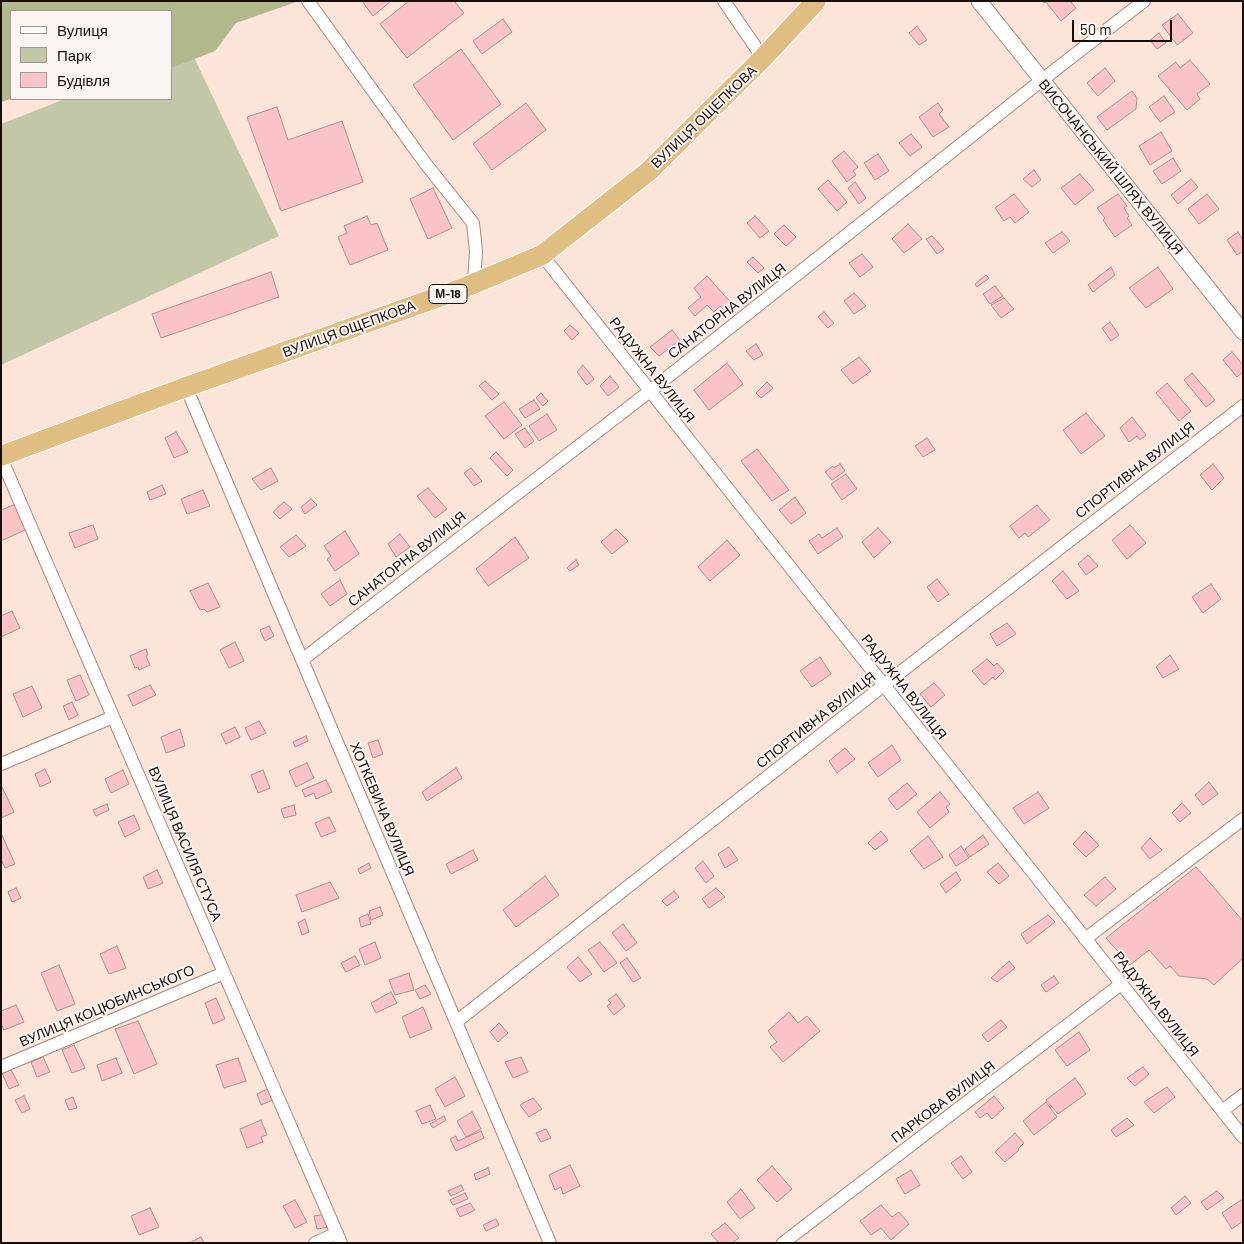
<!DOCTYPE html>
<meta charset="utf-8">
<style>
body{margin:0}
#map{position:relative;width:1244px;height:1244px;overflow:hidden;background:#fce4d9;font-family:Barlow,sans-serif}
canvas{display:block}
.frame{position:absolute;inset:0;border:2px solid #180e09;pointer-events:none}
.legend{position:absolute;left:10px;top:10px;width:162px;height:90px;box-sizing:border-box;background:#fcf6f3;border:1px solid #a19995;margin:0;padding:6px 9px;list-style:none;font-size:15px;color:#180e09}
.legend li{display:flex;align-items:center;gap:10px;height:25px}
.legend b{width:25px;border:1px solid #a19995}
.scale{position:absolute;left:1072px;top:20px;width:100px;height:22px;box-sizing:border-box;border:2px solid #180e09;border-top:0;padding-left:6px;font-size:15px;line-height:18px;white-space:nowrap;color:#180e09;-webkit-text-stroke:4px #fcf6f3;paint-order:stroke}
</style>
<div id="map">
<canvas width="1244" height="1244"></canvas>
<div class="frame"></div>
<ul class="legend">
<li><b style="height:6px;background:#fff"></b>Вулиця</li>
<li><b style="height:14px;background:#c2c8a7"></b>Парк</li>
<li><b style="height:14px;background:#f9c3c7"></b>Будівля</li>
</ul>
<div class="scale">50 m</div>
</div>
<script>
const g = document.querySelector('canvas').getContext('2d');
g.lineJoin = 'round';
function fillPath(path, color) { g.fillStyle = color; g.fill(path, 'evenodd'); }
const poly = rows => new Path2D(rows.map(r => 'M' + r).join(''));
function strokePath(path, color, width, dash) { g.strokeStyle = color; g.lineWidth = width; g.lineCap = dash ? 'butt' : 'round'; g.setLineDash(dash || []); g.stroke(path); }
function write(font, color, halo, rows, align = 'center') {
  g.font = font + ' Barlow,sans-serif'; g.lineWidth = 4; g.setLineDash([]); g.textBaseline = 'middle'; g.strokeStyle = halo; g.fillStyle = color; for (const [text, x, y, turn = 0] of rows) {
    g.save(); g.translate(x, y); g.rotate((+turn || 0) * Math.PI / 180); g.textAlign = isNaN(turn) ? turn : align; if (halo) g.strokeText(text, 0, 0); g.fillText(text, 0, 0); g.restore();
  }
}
fillPath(poly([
 [190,49,279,236,1,365,1,124,65,99,171,99,171,57]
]), '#c2c8a7');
fillPath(poly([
 [1,1,299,1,236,23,215,51,171,68,171,11,11,11,11,99,1,102]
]), '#b1b88a');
const building = poly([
 [362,1,391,1,373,16,362,1],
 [409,1,454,1,464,13,407,58,380,24,409,1],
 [1042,1,1070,1,1076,8,1061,21,1046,2,1044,3,1042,1],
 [1178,14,1193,33,1177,45,1162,25,1178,14],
 [503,19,512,32,482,54,473,41,503,19],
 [917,26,927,40,919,45,909,33,917,26],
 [1159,33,1166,43,1157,49,1150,40,1159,33],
 [461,49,501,104,453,140,413,85,461,49],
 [1190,60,1210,84,1197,94,1200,99,1187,110,1158,76,1176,62,1180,68,1190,60],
 [1105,68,1115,81,1098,96,1087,83,1105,68],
 [1132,91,1137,98,1136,109,1107,130,1097,117,1132,91],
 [1164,96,1175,112,1160,122,1149,107,1164,96],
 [526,103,546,130,492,170,473,144,526,103],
 [938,103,943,110,939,114,949,127,933,137,919,117,938,103],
 [277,107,288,140,342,121,363,182,281,211,247,117,277,107],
 [1161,132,1172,151,1150,165,1139,146,1161,132],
 [911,134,922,147,910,156,899,143,911,134],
 [844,151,858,167,853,171,856,175,847,182,832,161,844,151],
 [878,154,889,171,875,180,864,163,878,154],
 [1173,158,1181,171,1162,184,1153,171,1173,158],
 [1034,170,1041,180,1032,187,1023,179,1034,170],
 [1080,174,1094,190,1075,205,1061,188,1080,174],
 [1191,179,1198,187,1178,204,1171,195,1191,179],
 [828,180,847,202,837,211,818,189,828,180],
 [855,182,866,198,859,204,848,188,855,182],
 [433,188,452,228,428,239,410,199,433,188],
 [1014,194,1029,212,1015,223,1010,217,1004,221,995,208,1014,194],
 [1118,194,1127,206,1124,208,1129,216,1127,218,1132,225,1115,237,1103,220,1105,218,1097,208,1118,194],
 [1207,194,1219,209,1199,224,1188,209,1207,194],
 [367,216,371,225,377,223,388,250,350,265,338,237,347,233,344,226,367,216],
 [755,216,769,231,760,238,747,223,755,216],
 [908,224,922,239,904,253,892,239,908,224],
 [784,225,796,237,786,246,774,234,784,225],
 [1062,232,1070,241,1053,253,1045,243,1062,232],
 [1238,232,1243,240,1243,251,1237,255,1227,240,1238,232],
 [932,236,944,249,937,254,926,239,932,236],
 [862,254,873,267,860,277,849,263,862,254],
 [753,257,764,268,758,273,747,262,753,257],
 [1111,267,1115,275,1093,292,1088,285,1111,267],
 [1158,267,1173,289,1146,308,1129,288,1158,267],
 [271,272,279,297,161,338,152,314,271,272],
 [986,275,989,278,977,287,975,284,986,275],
 [707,276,734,306,726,313,720,306,714,312,707,305,695,316,688,308,701,297,694,288,707,276],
 [995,286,1003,296,990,304,983,294,995,286],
 [854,293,866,306,854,314,844,301,854,293],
 [1004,298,1014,309,1001,318,991,305,1004,298],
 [824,312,834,323,828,328,818,317,824,312],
 [1110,322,1119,335,1111,341,1102,328,1110,322],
 [570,325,579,333,572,340,564,331,570,325],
 [672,330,680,340,659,356,650,347,672,330],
 [756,344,763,355,754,360,746,351,756,344],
 [1232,352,1243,365,1243,372,1237,377,1223,360,1232,352],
 [859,357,871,371,853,384,841,370,859,357],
 [727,363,743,384,709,410,694,390,727,363],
 [583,365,594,379,587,385,577,372,583,365],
 [1192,373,1215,400,1206,407,1184,380,1192,373],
 [610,376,619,387,608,396,600,386,610,376],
 [485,381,499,394,492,400,479,386,485,381],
 [767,382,773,388,761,398,756,393,767,382],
 [1167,383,1191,411,1179,421,1156,393,1167,383],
 [541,393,548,401,543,406,536,398,541,393],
 [534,400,540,409,525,418,519,409,534,400],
 [504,402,522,425,504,439,485,416,504,402],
 [1086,413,1105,436,1081,454,1063,430,1086,413],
 [547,414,557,430,539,441,529,426,547,414],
 [1132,417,1146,435,1140,440,1137,436,1129,442,1120,428,1132,417],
 [525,428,534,441,525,448,515,434,525,428],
 [176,432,188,452,174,458,165,438,176,432],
 [927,438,935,450,923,457,915,446,927,438],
 [757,449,789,490,772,501,741,461,757,449],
 [496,452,513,470,507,476,490,458,496,452],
 [840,464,845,471,832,480,825,472,833,466,834,468,840,464],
 [1213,464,1224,478,1212,490,1200,475,1213,464],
 [271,468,278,481,261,490,252,479,271,468],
 [471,468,482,481,474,486,464,473,471,468],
 [846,474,857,489,842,500,831,484,846,474],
 [162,485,166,494,150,500,147,492,162,485],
 [428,488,447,509,435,518,417,496,428,488],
 [203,490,210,506,187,514,181,499,203,490],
 [795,497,806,513,791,524,779,510,795,497],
 [311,499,317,505,305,514,301,507,311,499],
 [284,502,292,509,280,519,273,512,284,502],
 [16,504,27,529,1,541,1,510,16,504],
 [1037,505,1050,520,1028,537,1025,533,1019,538,1010,526,1037,505],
 [93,525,98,539,75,548,69,533,93,525],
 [1130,525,1146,543,1127,559,1112,540,1130,525],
 [837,528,843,537,818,554,809,541,819,534,822,538,837,528],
 [878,528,891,542,874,558,862,542,878,528],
 [616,529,628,541,612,554,601,542,616,529],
 [345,531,359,554,335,571,327,559,331,556,324,546,345,531],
 [400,534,410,547,396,557,388,544,400,534],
 [296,535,306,546,289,557,280,547,296,535],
 [515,537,529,558,488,586,476,569,515,537],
 [727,540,740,555,710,581,698,567,727,540],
 [1088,555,1098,566,1086,575,1078,564,1088,555],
 [576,560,579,565,570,571,567,568,576,560],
 [1063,571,1079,591,1067,599,1052,581,1063,571],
 [937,579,949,594,938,602,927,587,937,579],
 [340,580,347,594,330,606,321,594,340,580],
 [208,583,220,607,207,612,204,609,200,610,190,591,208,583],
 [1211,584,1221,599,1203,613,1192,597,1211,584],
 [12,611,20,628,1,637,1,616,12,611],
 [1007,623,1016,634,997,646,990,634,1007,623],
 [269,626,274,636,265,641,260,630,269,626],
 [235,642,244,661,229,668,220,650,235,642],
 [146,649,148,655,146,656,150,665,139,670,138,667,135,668,130,656,146,649],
 [1170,655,1179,669,1163,678,1156,667,1170,655],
 [820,657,831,674,812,687,800,671,820,657],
 [987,659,994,666,997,663,1004,671,995,680,993,677,984,685,972,671,987,659],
 [80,675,89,695,76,701,67,680,80,675],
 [934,683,945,695,931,707,920,694,934,683],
 [150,685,156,695,133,706,128,695,150,685],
 [32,686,42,708,23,717,13,694,32,686],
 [72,702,78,715,69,720,63,706,72,702],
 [259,721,266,733,251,740,245,728,259,721],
 [235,727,240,737,226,744,221,734,235,727],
 [180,729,185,746,166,753,161,737,180,729],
 [306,736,308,741,295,747,293,742,306,736],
 [378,740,383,754,373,758,368,743,378,740],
 [892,745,901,760,878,777,868,763,892,745],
 [845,748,855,759,837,773,829,761,845,748],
 [307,763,314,778,296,787,289,771,307,763],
 [456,768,462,778,427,801,422,792,456,768],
 [45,769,51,782,40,787,35,774,45,769],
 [123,770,129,784,111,793,105,779,123,770],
 [263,770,270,788,258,793,251,775,263,770],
 [326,780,332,792,316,799,314,793,305,797,302,790,326,780],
 [1209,782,1218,794,1203,805,1195,795,1209,782],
 [907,783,917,794,897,810,888,799,907,783],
 [1,785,14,812,1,818,1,785],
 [940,792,950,804,946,807,949,812,930,828,917,812,940,792],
 [1038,792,1049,808,1024,824,1013,808,1038,792],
 [1182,803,1191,813,1180,822,1172,813,1182,803],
 [107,804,109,810,96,816,93,810,107,804],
 [294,805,296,815,284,818,281,809,294,805],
 [134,815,140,829,125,837,118,822,134,815],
 [329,817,336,831,321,837,315,823,329,817],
 [881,831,888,840,875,850,868,843,881,831],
 [1085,831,1099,845,1086,857,1073,844,1085,831],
 [1,833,15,864,5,868,1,859,1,833],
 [983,835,989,844,970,857,965,849,983,835],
 [928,836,943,857,924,869,910,851,928,836],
 [1150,838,1162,850,1150,859,1141,848,1150,838],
 [961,846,969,858,956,866,949,855,961,846],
 [729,847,738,860,725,868,718,854,729,847],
 [473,850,478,860,451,874,446,864,473,850],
 [703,861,714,876,706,883,695,868,703,861],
 [369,863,371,868,360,874,358,869,369,863],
 [998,863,1009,876,999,884,987,872,998,863],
 [1196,867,1243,921,1243,958,1214,985,1207,979,1179,976,1170,966,1166,969,1149,950,1130,965,1106,938,1196,867],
 [157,870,163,883,148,889,143,877,157,870],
 [956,872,961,880,946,893,940,884,956,872],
 [545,876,559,895,516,927,503,910,545,876],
 [1105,877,1116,889,1096,906,1084,895,1105,877],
 [330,882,339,898,302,912,296,895,330,882],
 [16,888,21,898,12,902,8,892,16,888],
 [716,888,725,897,709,908,702,899,716,888],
 [674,891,679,897,667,906,662,901,674,891],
 [380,907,383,915,371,920,369,911,380,907],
 [368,914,371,924,361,927,359,918,368,914],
 [1048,915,1055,922,1027,944,1021,934,1048,915],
 [305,919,309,932,302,935,298,923,305,919],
 [623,924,637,943,626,951,612,933,623,924],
 [375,942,381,958,365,965,359,949,375,942],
 [600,942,617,963,604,972,588,950,600,942],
 [117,946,126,968,109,974,100,954,117,946],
 [355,956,360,965,346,972,341,963,355,956],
 [578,957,592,974,580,982,567,967,578,957],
 [627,958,641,978,633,982,620,963,627,958],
 [1009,961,1015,968,997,982,991,978,1009,961],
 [59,965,75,1004,57,1011,41,973,59,965],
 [409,973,414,990,395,995,389,980,409,973],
 [1054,976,1059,983,1046,992,1041,985,1054,976],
 [425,985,431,994,420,999,415,990,425,985],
 [391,992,397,1003,376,1013,371,1003,391,992],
 [616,994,625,1006,614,1015,607,1006,611,1003,608,1000,616,994],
 [216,998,225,1019,213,1024,205,1003,216,998],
 [16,1005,24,1022,4,1030,1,1024,1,1011,16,1005],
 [423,1007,432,1029,410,1038,402,1017,423,1007],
 [789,1012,798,1023,807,1016,820,1031,783,1062,770,1047,777,1042,768,1031,789,1012],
 [1001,1020,1007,1027,988,1042,982,1035,1001,1020],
 [138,1021,157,1064,134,1074,115,1029,138,1021],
 [499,1023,508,1033,498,1042,490,1032,499,1023],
 [1079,1032,1090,1050,1067,1066,1055,1050,1079,1032],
 [74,1045,85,1068,72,1073,62,1050,74,1045],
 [43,1057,50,1072,37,1077,31,1062,43,1057],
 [521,1057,528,1072,513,1078,505,1062,521,1057],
 [116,1058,122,1073,102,1081,97,1065,116,1058],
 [238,1058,246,1081,224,1088,216,1065,238,1058],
 [1143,1067,1149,1074,1135,1086,1127,1078,1143,1067],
 [11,1070,19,1085,9,1089,2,1073,11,1070],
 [455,1077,465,1096,445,1107,435,1089,455,1077],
 [1075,1078,1086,1094,1058,1114,1046,1100,1075,1078],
 [1167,1087,1175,1097,1154,1113,1144,1102,1167,1087],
 [270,1088,275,1099,261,1105,257,1094,270,1088],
 [24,1096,30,1109,22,1113,15,1100,24,1096],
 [994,1096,1004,1108,992,1119,987,1113,980,1118,975,1112,994,1096],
 [73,1097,77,1108,69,1110,65,1100,73,1097],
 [533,1098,542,1109,529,1117,520,1105,533,1098],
 [1046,1102,1057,1117,1034,1135,1023,1121,1046,1102],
 [430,1105,436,1119,422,1124,416,1111,430,1105],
 [472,1112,481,1129,466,1137,457,1121,472,1112],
 [444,1116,446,1120,433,1128,430,1124,444,1116],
 [1127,1118,1134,1125,1116,1137,1111,1130,1127,1118],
 [261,1120,267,1135,261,1137,263,1142,247,1148,240,1129,261,1120],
 [546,1129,551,1138,541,1142,536,1133,546,1129],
 [481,1131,484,1138,456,1151,450,1139,456,1136,458,1141,481,1131],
 [1015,1133,1024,1143,1018,1149,1019,1150,1005,1162,995,1152,1015,1133],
 [961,1156,972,1172,963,1179,951,1163,961,1156],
 [570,1165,580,1186,563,1194,561,1187,555,1190,549,1175,570,1165],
 [772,1166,792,1189,777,1202,757,1180,772,1166],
 [488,1168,490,1174,476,1180,474,1174,488,1168],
 [911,1170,920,1185,905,1194,896,1179,911,1170],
 [461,1185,464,1190,451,1196,448,1191,461,1185],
 [741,1189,755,1208,740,1219,727,1202,741,1189],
 [1217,1191,1224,1198,1207,1210,1201,1202,1217,1191],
 [465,1193,468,1199,453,1205,450,1200,465,1193],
 [1185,1196,1191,1203,1176,1215,1171,1208,1185,1196],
 [295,1200,307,1222,295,1228,283,1206,295,1200],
 [1241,1200,1243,1202,1243,1221,1232,1229,1222,1213,1241,1200],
 [470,1203,475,1210,460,1217,456,1209,470,1203],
 [881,1205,892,1217,899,1212,909,1224,891,1240,881,1228,871,1235,860,1221,881,1205],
 [150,1208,159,1227,139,1235,131,1216,150,1208],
 [327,1214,329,1227,317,1229,314,1216,327,1214],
 [496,1219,499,1225,486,1231,483,1225,496,1219],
 [725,1223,739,1238,732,1243,719,1243,711,1234,725,1223],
 [201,1237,204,1243,189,1243,201,1237]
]);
fillPath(building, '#f9c3c7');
strokePath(building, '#ae8f91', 1);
const minor = poly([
 [308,1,425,163,473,223,476,251,474,283],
 [724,1,763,58],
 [542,255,1243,1137],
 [186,387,550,1243],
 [1,458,341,1243],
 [302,660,650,391,1042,80,1144,1],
 [1,764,113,717],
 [1085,939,1243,819],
 [456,1022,884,685,1243,406],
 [1,1067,224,973],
 [1222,1111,1243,1095],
 [315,1243,337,1233],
 [783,1243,1121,984]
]);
const tertiary = poly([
 [979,1,1243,332]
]);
const trunk = poly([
 [1,456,186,387,461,289,542,255,649,171,763,58,816,1]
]);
strokePath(minor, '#a58a7d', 14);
strokePath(tertiary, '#a58a7d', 17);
strokePath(trunk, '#fff', 22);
strokePath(minor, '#fff', 12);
strokePath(tertiary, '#fff', 15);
strokePath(trunk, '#e0be82', 20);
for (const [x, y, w] of [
 [448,294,38]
]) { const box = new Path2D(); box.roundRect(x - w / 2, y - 9.5, w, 19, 4); g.fillStyle = '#fcf6f3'; g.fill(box); strokePath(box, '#180e09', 1); }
write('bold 12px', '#180e09', null, [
 ["М-18",448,294]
]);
write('14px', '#180e09', '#fcf6f3', [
 ["ВУЛИЦЯ ОЩЕПКОВА",704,117,-44],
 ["ВИСОЧАНСЬКИЙ ШЛЯХ ВУЛИЦЯ",1111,167,51],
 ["САНАТОРНА ВУЛИЦЯ",727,311,-38],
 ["ВУЛИЦЯ ОЩЕПКОВА",349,329,-20],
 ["РАДУЖНА ВУЛИЦЯ",652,370,52],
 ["СПОРТИВНА ВУЛИЦЯ",1135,470,-38],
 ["САНАТОРНА ВУЛИЦЯ",407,559,-38],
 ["РАДУЖНА ВУЛИЦЯ",904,687,52],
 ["СПОРТИВНА ВУЛИЦЯ",816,720,-38],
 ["ХОТКЕВИЧА ВУЛИЦЯ",382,809,67],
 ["ВУЛИЦЯ ВАСИЛЯ СТУСА",185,844,67],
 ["РАДУЖНА ВУЛИЦЯ",1156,1004,52],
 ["ВУЛИЦЯ КОЦЮБИНСЬКОГО",107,1006,-23],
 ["ПАРКОВА ВУЛИЦЯ",943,1102,-37]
]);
</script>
